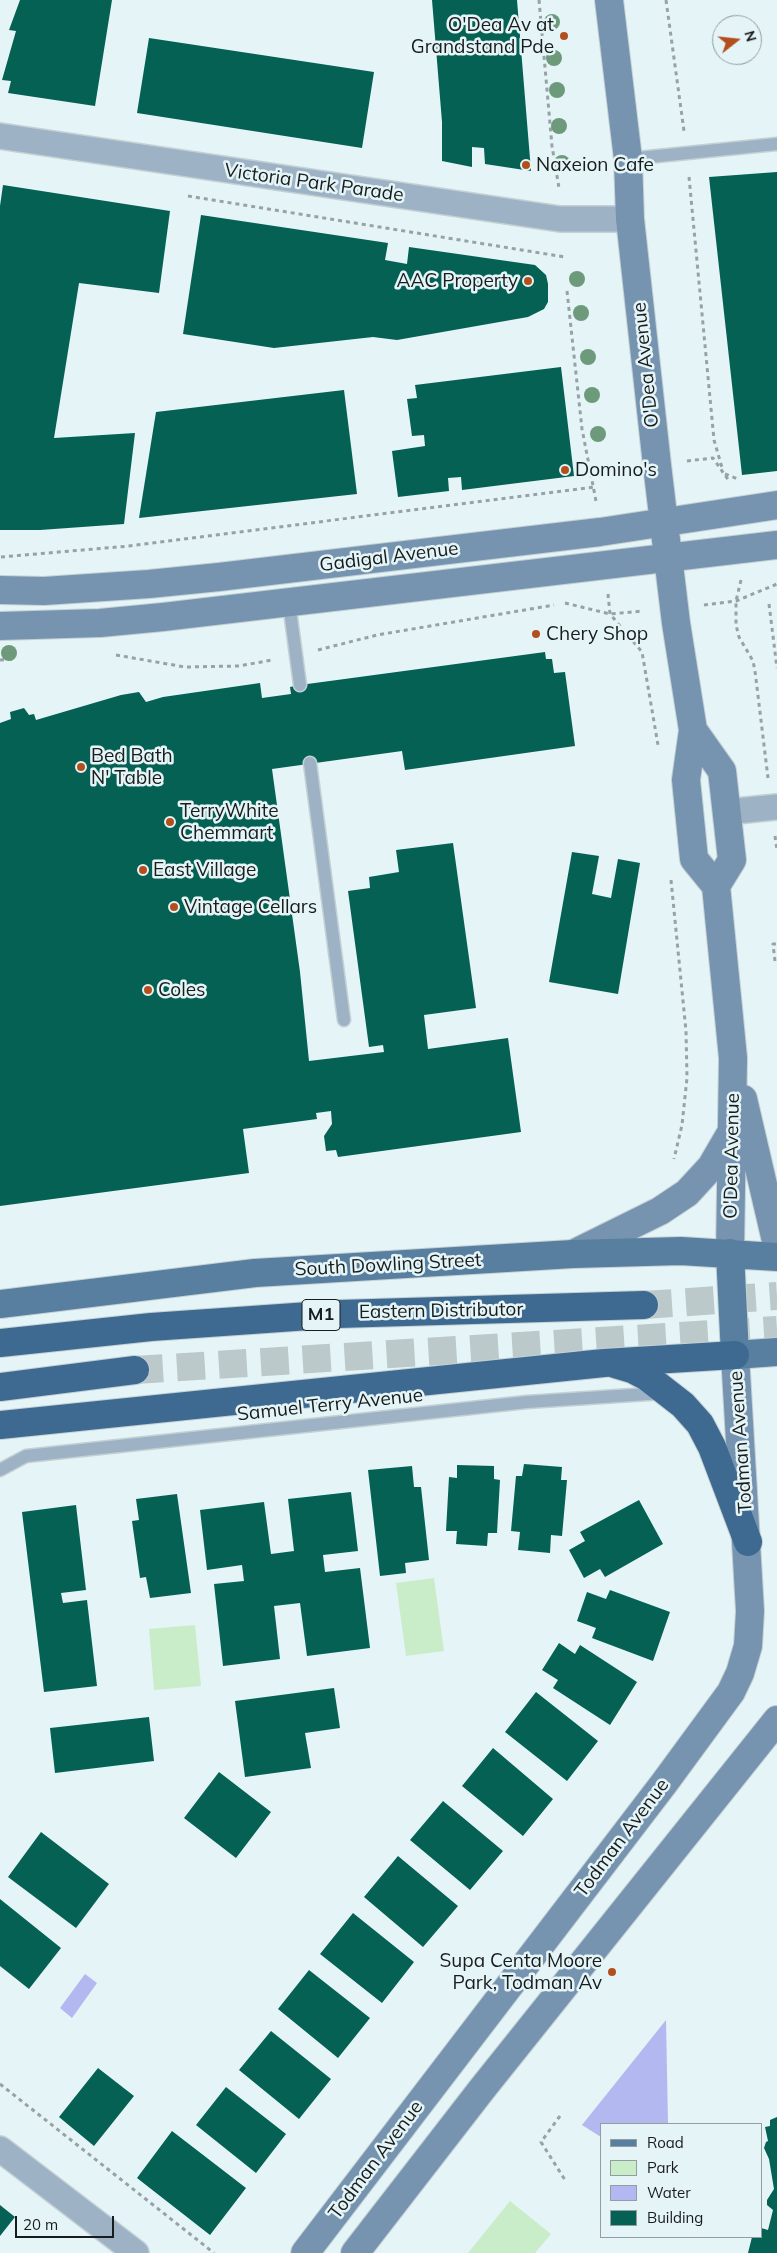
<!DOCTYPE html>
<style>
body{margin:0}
#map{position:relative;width:777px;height:2253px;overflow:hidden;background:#e5f4f7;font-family:Mulish,sans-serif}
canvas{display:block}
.legend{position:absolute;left:600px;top:2123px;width:162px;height:115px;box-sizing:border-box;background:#e5f4f7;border:1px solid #939ea0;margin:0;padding:6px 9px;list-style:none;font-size:15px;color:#171c1d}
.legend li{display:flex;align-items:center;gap:10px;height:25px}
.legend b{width:25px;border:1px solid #939ea0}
.north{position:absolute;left:712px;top:15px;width:50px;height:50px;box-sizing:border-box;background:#e5f4f7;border:1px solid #939ea0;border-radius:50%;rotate:74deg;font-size:14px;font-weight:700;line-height:20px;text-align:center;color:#171c1d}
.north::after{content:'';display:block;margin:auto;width:18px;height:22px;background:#b34f1d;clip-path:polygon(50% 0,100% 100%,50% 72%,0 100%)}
.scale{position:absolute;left:15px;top:2216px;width:99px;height:22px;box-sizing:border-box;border:2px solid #171c1d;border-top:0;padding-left:6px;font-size:15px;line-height:18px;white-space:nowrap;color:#171c1d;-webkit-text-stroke:4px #e5f4f7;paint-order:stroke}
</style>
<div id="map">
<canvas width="777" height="2253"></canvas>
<ul class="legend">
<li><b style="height:6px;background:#587ea0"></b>Road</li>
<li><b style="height:14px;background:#c9ecc9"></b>Park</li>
<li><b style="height:14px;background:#b3b8f0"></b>Water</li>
<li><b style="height:14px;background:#046153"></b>Building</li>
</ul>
<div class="north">N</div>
<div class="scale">20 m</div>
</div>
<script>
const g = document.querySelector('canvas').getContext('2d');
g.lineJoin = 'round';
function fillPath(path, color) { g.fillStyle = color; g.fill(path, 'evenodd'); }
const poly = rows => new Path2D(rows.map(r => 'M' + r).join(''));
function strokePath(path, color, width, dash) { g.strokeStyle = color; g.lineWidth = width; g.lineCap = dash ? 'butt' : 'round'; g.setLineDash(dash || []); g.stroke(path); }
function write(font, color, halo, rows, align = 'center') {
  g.font = font + ' Mulish,sans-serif'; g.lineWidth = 5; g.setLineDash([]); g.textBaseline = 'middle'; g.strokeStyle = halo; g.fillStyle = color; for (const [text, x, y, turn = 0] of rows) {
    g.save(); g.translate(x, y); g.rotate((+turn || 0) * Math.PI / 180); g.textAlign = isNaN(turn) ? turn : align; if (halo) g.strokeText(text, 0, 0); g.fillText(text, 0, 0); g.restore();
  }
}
fillPath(poly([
 [434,1578,444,1651,406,1656,396,1583],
 [195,1625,201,1686,154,1690,149,1629],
 [510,2201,551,2234,535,2253,468,2253]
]), '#c9ecc9');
fillPath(poly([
 [85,1974,97,1983,72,2018,60,2008],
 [666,2020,668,2124,601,2124,601,2137,582,2125]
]), '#b3b8f0');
fillPath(poly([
 [20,0,112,0,95,106,8,93,11,81,2,80,16,31,9,30],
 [432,0,517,0,531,171,485,164,484,148,472,147,472,167,442,161,442,122],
 [149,38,374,72,362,148,137,113],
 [777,172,777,471,742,475,709,177],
 [3,185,170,211,159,293,79,283,54,438,135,433,124,524,40,530,0,530,0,206],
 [201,215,388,243,385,260,407,264,409,247,535,265,546,275,548,284,548,302,544,309,528,317,397,340,373,337,274,348,183,334],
 [561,367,574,476,462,490,461,477,448,478,449,491,398,497,392,451,425,446,424,435,412,436,407,399,417,398,415,385],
 [344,390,357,494,139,518,156,412],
 [545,652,546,659,552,659,554,673,565,672,575,746,405,770,402,751,272,769,300,972,309,1061,384,1052,383,1045,369,1047,348,891,370,888,369,877,399,872,396,850,453,843,476,1008,424,1015,428,1049,508,1038,521,1132,338,1157,336,1150,326,1151,324,1136,332,1124,331,1111,316,1113,317,1119,243,1129,249,1173,0,1206,0,723,11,719,10,712,24,708,29,715,34,714,36,720,121,695,139,692,146,702,163,697,260,683,262,698,291,694,290,687,300,685],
 [572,852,599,856,592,894,611,898,618,859,640,863,618,994,549,982],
 [524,1464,562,1467,561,1480,567,1480,562,1536,551,1535,550,1553,518,1550,520,1532,511,1531,516,1476,522,1476],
 [457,1465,494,1466,494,1479,500,1480,497,1533,488,1533,487,1546,456,1544,457,1531,446,1531,449,1477,457,1478],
 [412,1466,414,1487,421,1487,429,1560,405,1563,406,1573,380,1576,368,1470],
 [351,1492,358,1551,323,1555,325,1572,360,1568,370,1648,307,1656,300,1603,274,1606,280,1659,223,1666,214,1584,244,1581,242,1565,207,1570,200,1510,264,1502,271,1554,294,1551,288,1499],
 [177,1494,191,1593,150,1598,146,1577,140,1578,132,1521,139,1520,136,1499],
 [639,1500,663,1544,605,1577,600,1569,584,1578,569,1550,585,1541,580,1532],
 [76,1505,86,1590,61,1593,63,1603,87,1600,97,1686,44,1692,22,1512],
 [610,1590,670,1612,653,1661,592,1638,596,1628,577,1621,587,1592,606,1599],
 [559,1643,575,1654,580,1645,637,1682,610,1725,553,1688,558,1680,542,1670],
 [334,1688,340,1728,305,1733,311,1768,245,1777,235,1701],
 [536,1692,598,1741,567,1781,505,1732],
 [149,1717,154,1761,55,1773,50,1728],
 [493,1748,553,1799,523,1836,462,1786],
 [219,1772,271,1812,236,1858,184,1818],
 [443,1801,503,1851,470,1890,410,1840],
 [41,1832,109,1884,76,1928,8,1877],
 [398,1856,458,1906,423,1947,364,1897],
 [0,1899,61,1948,29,1989,0,1966],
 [353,1913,414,1962,382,2003,320,1954],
 [309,1970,370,2018,338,2058,278,2009],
 [271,2031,331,2079,299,2119,239,2070],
 [98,2068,134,2096,94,2146,59,2117],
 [226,2087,286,2134,256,2173,196,2125],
 [777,2117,777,2253,748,2253,752,2237,761,2237,761,2228,768,2230,773,2210,767,2205,767,2200,774,2189,769,2159,764,2148,766,2142,768,2141,765,2127,770,2126,770,2120],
 [172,2131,246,2188,210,2235,137,2178],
 [0,2205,15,2217,0,2236]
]), '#046153');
strokePath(poly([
 [644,1305,777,1296],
 [135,1370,777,1330]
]), '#bcc9cb', 28, [28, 14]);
const lane = poly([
 [628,159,777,144],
 [289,603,300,685],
 [310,763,344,1020],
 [0,1470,26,1456,527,1402,663,1393]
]);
const street = poly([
 [0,136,560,219,630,219],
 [726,812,777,807],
 [0,2149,136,2253]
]);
const secondary = poly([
 [609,0,628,159,630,219,657,465,676,623,693,730,686,780,694,859,716,886,733,1058,730,1253],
 [0,590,44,591,149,584,219,577,600,532,777,505],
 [0,626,100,623,163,617,777,545],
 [693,730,722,771,732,860,716,886],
 [743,1099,777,1245],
 [573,1254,660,1211,687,1193,711,1167,732,1131],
 [305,2253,665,1782,731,1692,740,1673,748,1646,750,1611,735,1355],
 [355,2253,482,2089,777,1720]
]);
const primary = poly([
 [730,1253,735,1355,777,1352],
 [0,1304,255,1273,573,1254,681,1251,777,1257]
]);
const highway = poly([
 [0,1343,151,1327,338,1314,644,1305],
 [615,1364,632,1369,647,1377,683,1405,700,1424,712,1447,748,1542],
 [0,1387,135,1370],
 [0,1425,604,1363,735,1355]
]);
strokePath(lane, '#c4d1d4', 15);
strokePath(street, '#c4d1d4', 28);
strokePath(secondary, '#c4d1d4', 30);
strokePath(primary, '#c4d1d4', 30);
strokePath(highway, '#c4d1d4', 30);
strokePath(poly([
 [539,0,552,146,559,188],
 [666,0,684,131],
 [689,177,714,440,723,471],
 [188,196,565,257],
 [567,291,582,429,596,501],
 [687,461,713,458,729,481],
 [589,473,627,469],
 [725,474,738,479],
 [1,557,129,546,594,487],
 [741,580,736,601,736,625,739,637,753,661,755,671,768,778],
 [608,594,610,614,642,652,658,745],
 [565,603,610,614,643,611],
 [769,604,777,668],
 [704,605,736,601,777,584],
 [318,650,377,635,554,605],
 [116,655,185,667,239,666,272,660],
 [0,660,12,659],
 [775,836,777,850],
 [671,880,686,1031,687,1078,682,1125,674,1159],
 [775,961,773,944,777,944],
 [0,2084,214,2253],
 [560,2116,541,2142,565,2180]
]), '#97a2a4', 3, [4, 4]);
strokePath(lane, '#9eb2c6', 12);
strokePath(street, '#9eb2c6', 25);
strokePath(secondary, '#7694b0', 28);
strokePath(primary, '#587ea0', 28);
strokePath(highway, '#3e6a91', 28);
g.fillStyle = '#6e9a7c';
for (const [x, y] of [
 [552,22],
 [554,58],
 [557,90],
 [559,126],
 [562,163],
 [577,279],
 [581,313],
 [588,357],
 [592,395],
 [598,434],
 [9,653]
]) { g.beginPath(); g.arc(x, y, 8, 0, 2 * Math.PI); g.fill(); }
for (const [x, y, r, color] of [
 [564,36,5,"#b34f1d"],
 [526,165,5,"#b34f1d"],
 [528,281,5,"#b34f1d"],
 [565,470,5,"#b34f1d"],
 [536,634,5,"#b34f1d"],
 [81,767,5,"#b34f1d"],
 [170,822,5,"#b34f1d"],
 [143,870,5,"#b34f1d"],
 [174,907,5,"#b34f1d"],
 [148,990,5,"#b34f1d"],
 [612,1972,5,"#b34f1d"]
]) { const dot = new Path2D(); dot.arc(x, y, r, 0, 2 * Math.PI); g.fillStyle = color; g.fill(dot); strokePath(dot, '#e5f4f7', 2); }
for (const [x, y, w] of [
 [321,1315,38]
]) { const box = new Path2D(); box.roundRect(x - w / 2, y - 15.5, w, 31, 4); g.fillStyle = '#e5f4f7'; g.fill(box); strokePath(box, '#171c1d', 1); }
write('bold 18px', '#171c1d', null, [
 ["M1",321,1315]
]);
write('19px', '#171c1d', '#e5f4f7', [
 ["O'Dea Av at",554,25,"right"],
 ["Grandstand Pde",554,47,"right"],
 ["Naxeion Cafe",536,165],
 ["AAC Property",518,281,"right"],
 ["Domino's",575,470],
 ["Chery Shop",546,634],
 ["Bed Bath",91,756],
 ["N' Table",91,778],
 ["TerryWhite",180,811],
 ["Chemmart",180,833],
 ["East Village",153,870],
 ["Vintage Cellars",184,907],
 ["Coles",158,990],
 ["Supa Centa Moore",602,1961,"right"],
 ["Park, Todman Av",602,1983,"right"]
], 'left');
write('19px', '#171c1d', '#e5f4f7', [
 ["Victoria Park Parade",314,183,8],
 ["O'Dea Avenue",646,365,-96],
 ["Gadigal Avenue",389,557,-7],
 ["O'Dea Avenue",732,1156,-89],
 ["South Dowling Street",388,1265,-3],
 ["Eastern Distributor",441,1311,-1],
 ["Samuel Terry Avenue",330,1405,-6],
 ["Todman Avenue",741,1442,-94],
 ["Todman Avenue",622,1838,-53],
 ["Todman Avenue",376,2160,-53]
]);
</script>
